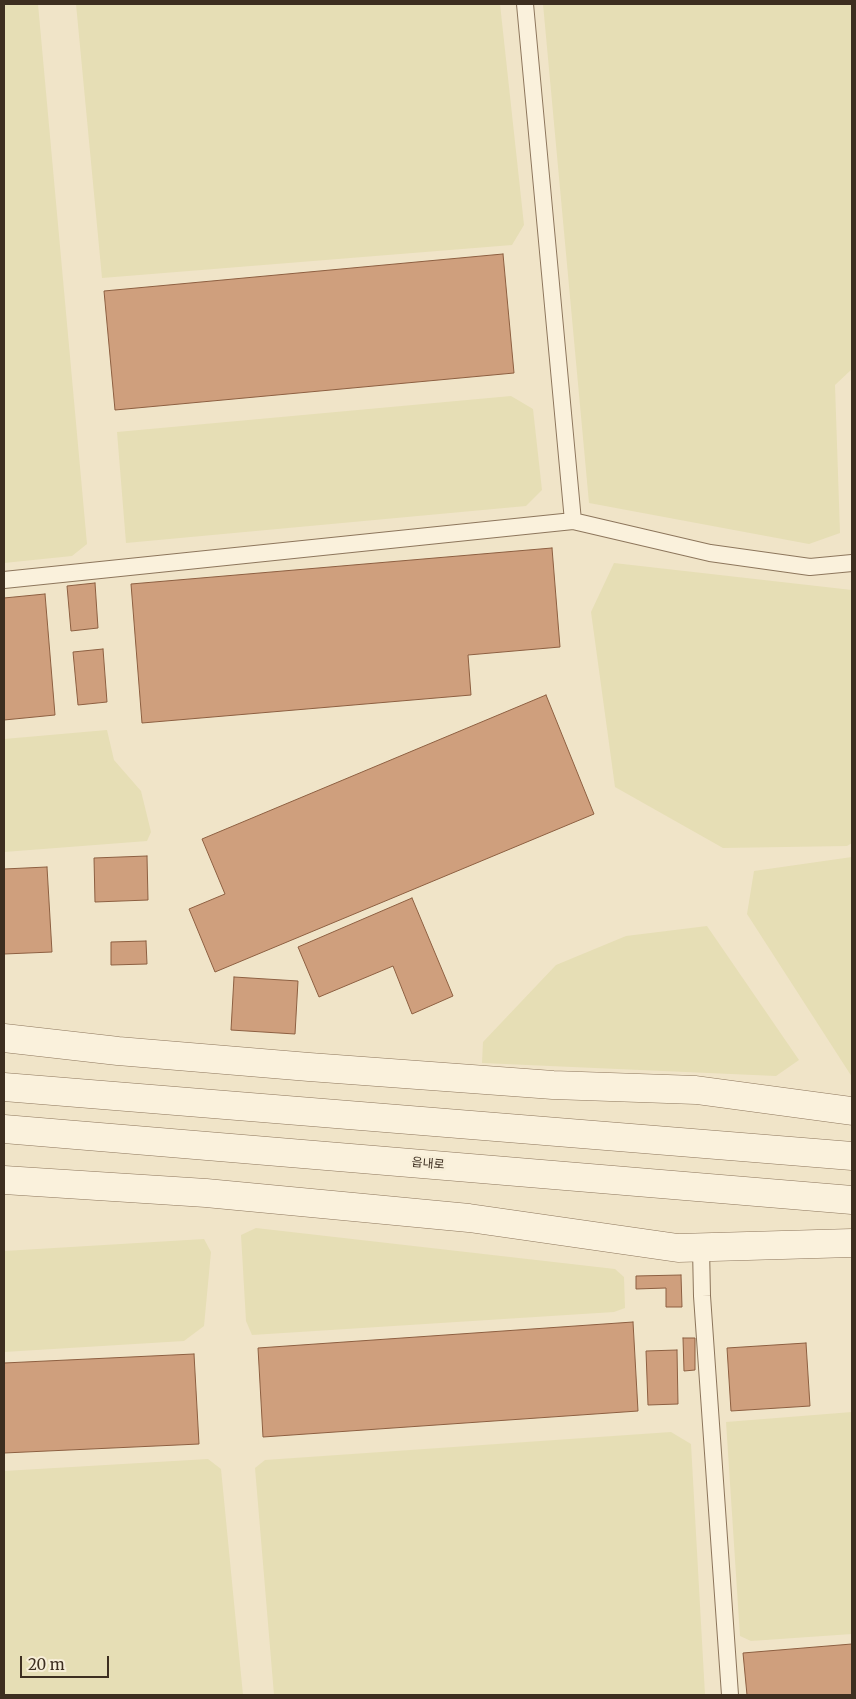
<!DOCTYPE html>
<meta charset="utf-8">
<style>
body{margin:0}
#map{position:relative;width:856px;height:1699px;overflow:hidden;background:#f0e4c8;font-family:Merriweather,serif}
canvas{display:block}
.frame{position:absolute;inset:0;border:5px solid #3d2e20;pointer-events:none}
.scale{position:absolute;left:20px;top:1656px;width:89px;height:22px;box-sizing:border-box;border:2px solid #3d2e20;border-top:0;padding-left:6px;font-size:15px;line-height:18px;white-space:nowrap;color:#3d2e20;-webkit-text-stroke:4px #f7eed8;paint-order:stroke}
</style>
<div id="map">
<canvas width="856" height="1699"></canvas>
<div class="frame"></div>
<div class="scale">20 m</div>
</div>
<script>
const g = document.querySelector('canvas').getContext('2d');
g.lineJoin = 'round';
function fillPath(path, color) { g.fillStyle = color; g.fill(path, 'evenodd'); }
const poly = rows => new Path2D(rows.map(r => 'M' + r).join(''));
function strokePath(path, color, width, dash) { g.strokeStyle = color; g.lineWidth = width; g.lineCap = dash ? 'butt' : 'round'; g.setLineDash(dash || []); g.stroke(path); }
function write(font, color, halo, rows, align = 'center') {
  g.font = font + ' Merriweather,"Noto Sans KR",serif'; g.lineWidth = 5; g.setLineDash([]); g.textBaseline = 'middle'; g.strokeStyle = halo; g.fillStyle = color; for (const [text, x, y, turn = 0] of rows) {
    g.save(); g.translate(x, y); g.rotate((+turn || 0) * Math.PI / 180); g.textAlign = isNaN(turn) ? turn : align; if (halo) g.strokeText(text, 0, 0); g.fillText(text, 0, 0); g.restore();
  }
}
fillPath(poly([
 [4,4,38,4,87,544,72,556,4,563],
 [76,4,500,4,524,225,512,245,102,278],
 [543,4,852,4,852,369,835,385,840,533,809,544,589,503],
 [511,396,533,409,542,490,526,506,126,543,117,432],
 [614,563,852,590,852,843,847,846,723,848,615,787,591,612],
 [107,730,114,760,141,791,151,832,147,841,4,852,4,739],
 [852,857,852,1077,747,914,754,871],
 [707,926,799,1060,776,1076,482,1063,483,1042,556,965,626,936],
 [256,1228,615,1269,624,1277,625,1308,614,1312,252,1335,246,1321,241,1235],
 [204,1239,211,1252,204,1326,184,1341,4,1352,4,1251],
 [852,1412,852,1634,751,1641,740,1636,726,1422],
 [671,1432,691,1444,705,1695,274,1695,255,1468,265,1460],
 [208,1459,221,1469,243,1695,4,1695,4,1471]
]), '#e6deb5');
const building = poly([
 [503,254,514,373,115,410,104,291,503,254],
 [552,548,560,647,468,655,471,695,142,723,131,584,552,548],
 [95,583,98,628,71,631,67,586,95,583],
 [45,594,55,715,4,720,4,598,45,594],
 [103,649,107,702,78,705,73,652,103,649],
 [546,695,594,814,215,972,189,909,225,894,202,839,546,695],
 [147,856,148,900,95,902,94,858,147,856],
 [47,867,52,952,4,954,4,869,47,867],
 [412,898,453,996,412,1014,393,966,319,997,298,947,412,898],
 [146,941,147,964,111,965,111,942,146,941],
 [234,977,298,981,295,1034,231,1030,234,977],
 [681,1275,682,1307,666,1307,666,1288,636,1289,636,1276,681,1275],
 [633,1322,638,1411,263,1437,258,1348,633,1322],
 [683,1338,695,1338,695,1370,684,1371,683,1338],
 [806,1343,810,1406,731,1411,727,1348,806,1343],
 [677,1350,678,1404,648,1405,646,1351,677,1350],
 [194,1354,199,1444,4,1453,4,1363,194,1354],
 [852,1644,852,1695,747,1695,743,1653,852,1644]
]);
fillPath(building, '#cf9f7d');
strokePath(building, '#8d5f41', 1);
const service = poly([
 [525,4,573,521],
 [4,580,573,521,710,553,810,567,852,563],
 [701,1248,702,1296,730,1695]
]);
const minor = poly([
 [4,1038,118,1051,309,1067,553,1085,696,1090,852,1111],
 [4,1180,206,1193,469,1218,678,1248,852,1243]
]);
const tertiary = poly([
 [4,1087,852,1156],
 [4,1129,852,1200]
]);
strokePath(service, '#8d765c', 18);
strokePath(minor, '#8d765c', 29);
strokePath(tertiary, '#8d765c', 29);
strokePath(service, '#faf1dc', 16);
strokePath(minor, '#faf1dc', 28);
strokePath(tertiary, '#faf1dc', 28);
write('12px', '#3d2e20', '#f7eed8', [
 ["읍내로",428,1164,5]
]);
</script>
